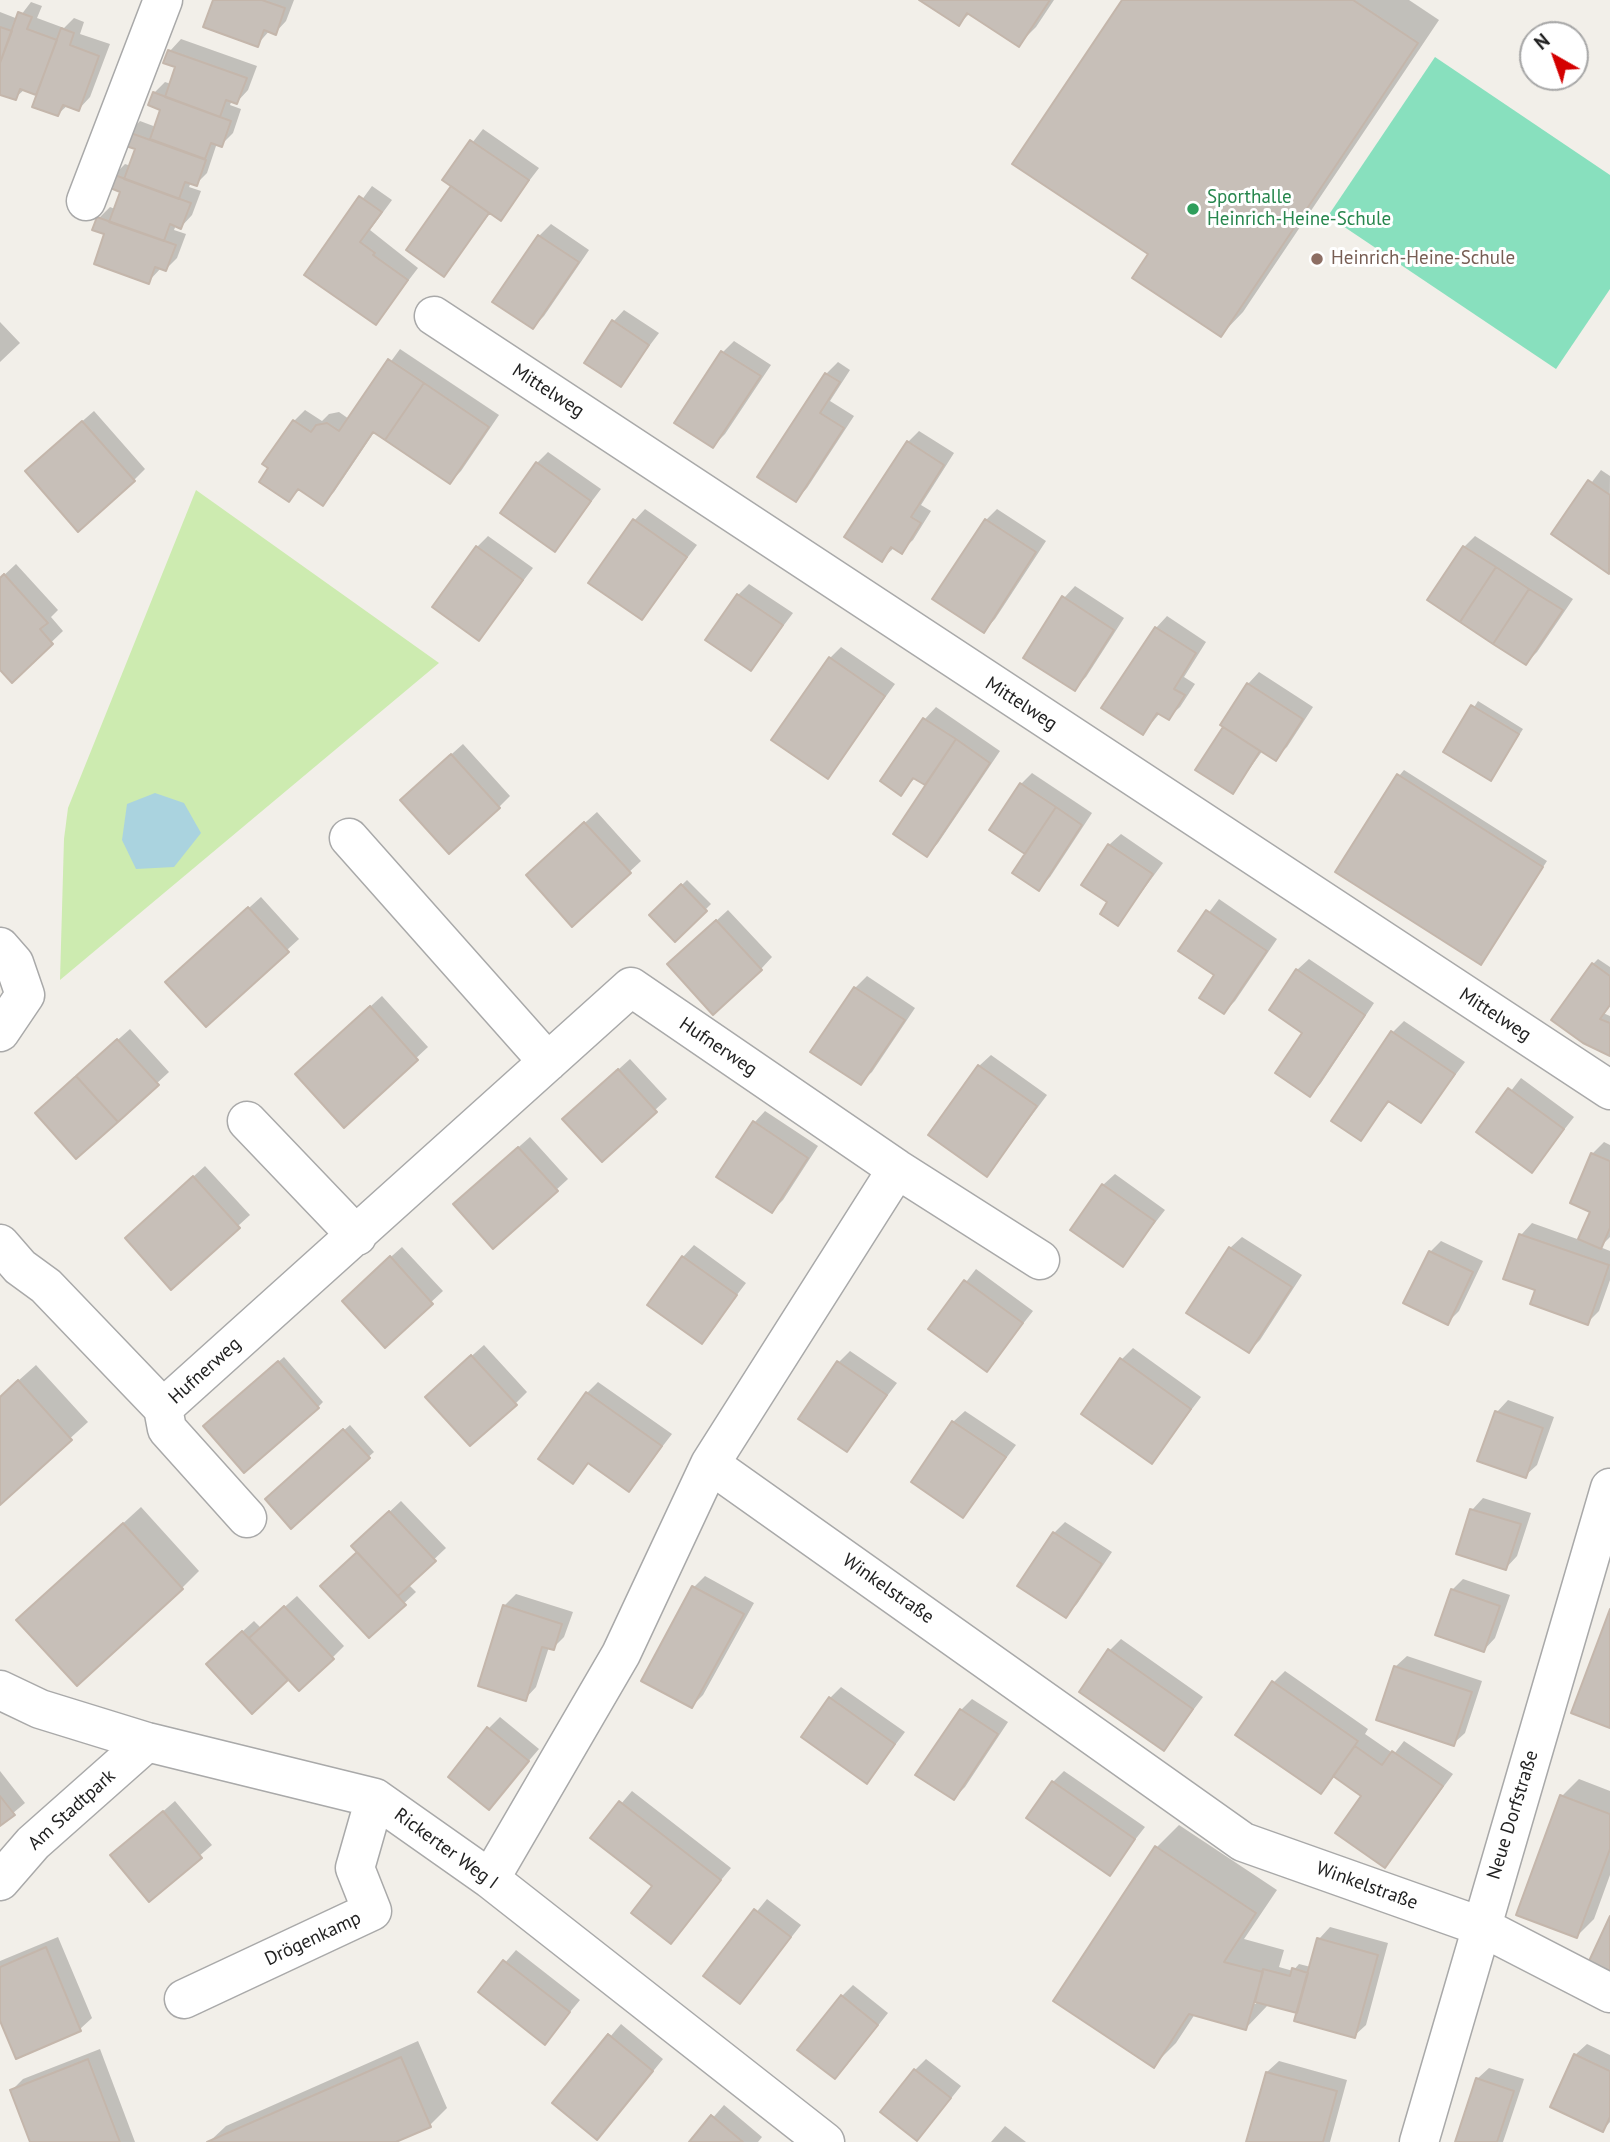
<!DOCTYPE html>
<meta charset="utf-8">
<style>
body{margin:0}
#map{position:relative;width:1610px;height:2142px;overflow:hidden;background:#f2efe9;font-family:"PT Sans",sans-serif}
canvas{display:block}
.north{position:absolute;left:1519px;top:21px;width:70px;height:70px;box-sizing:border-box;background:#fff;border:2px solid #a7a7a7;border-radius:50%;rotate:320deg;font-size:19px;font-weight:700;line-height:28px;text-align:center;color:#222}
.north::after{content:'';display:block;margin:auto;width:24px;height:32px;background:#d40000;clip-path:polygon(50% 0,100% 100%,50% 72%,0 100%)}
</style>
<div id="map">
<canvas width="1610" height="2142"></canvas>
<div class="north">N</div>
</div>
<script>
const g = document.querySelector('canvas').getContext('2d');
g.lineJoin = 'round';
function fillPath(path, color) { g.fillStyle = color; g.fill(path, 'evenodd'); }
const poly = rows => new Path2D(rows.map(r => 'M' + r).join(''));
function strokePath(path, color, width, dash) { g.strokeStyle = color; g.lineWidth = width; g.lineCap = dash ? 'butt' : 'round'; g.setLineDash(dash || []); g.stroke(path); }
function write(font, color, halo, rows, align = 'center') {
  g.font = font + ' "PT Sans",sans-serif'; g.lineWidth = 6; g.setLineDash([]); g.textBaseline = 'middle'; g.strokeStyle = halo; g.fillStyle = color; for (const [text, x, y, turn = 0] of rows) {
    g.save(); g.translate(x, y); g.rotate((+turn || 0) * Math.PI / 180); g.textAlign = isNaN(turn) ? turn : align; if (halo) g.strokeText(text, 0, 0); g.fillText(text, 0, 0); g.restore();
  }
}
fillPath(poly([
 [196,490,439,663,60,980,64,839,68,808]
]), '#cdebb0');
fillPath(poly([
 [1435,57,1610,175,1610,289,1556,369,1328,216]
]), '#88e0be');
fillPath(poly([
 [155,793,184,803,201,833,174,867,136,869,122,840,127,804]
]), '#aad3df');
fillPath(poly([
 [215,0,294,0,286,21,275,33,270,30,257,45],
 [922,0,1054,0,1036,27,1019,44,970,13,959,24],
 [1124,0,1409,0,1439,20,1243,312,1221,335,1151,254],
 [31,2,42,6,37,18,64,28,74,18,84,22,80,34,110,44,90,97,79,109,68,105,58,114,39,94,25,89,15,98,0,93,0,12,18,19],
 [181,39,257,66,248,90,237,102,232,100,230,105,241,109,233,133,221,145,217,143,207,173,196,184,191,182,189,187,201,191,192,215,181,227,176,225,174,230,186,234,177,258,166,269,161,268,148,282,107,233,99,218,110,207,115,209,122,191,114,175,125,164,131,166,137,148,129,132,140,121,156,127,162,109,154,93,165,82,171,84,177,66,170,51],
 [483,129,539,168,500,219,491,212,444,275,453,185,444,179],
 [372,186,392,200,370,230,418,268,376,323,307,275],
 [551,224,589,250,544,316,533,327,495,302,539,236],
 [624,310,659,333,620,385,613,322],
 [0,322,20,343,0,362],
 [734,341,771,365,725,434,713,446,677,422,723,352],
 [400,349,499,415,461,471,450,482,375,431,334,492,323,503,301,488,289,500,294,421,305,410,322,421,329,414,339,412,349,419],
 [838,362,850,370,830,401,854,416,807,488,796,500,760,477,826,374],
 [94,411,145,469,134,480,38,460],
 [919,431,954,453,921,505,931,511,913,540,901,551,895,547,882,559,908,442],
 [548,452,601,489,555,550,537,463],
 [1601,470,1610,476,1609,572,1553,534],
 [645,509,697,545,642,618,634,521],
 [997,509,1046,541,995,619,984,631,986,520],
 [488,536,533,568,479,639,477,547],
 [1475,536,1573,599,1537,652,1526,663,1464,547],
 [16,564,58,610,51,617,63,631,12,680,0,667,0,579],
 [749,584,793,613,751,669,738,595],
 [1075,586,1124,618,1086,677,1074,689,1064,598],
 [1167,616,1206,642,1184,677,1195,684,1180,707,1168,718,1160,713,1143,733,1156,628],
 [841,647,895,684,827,777,830,658],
 [1259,672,1313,707,1287,747,1275,758,1263,750,1233,792,1198,769,1248,684],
 [1478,701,1523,729,1491,779,1446,752],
 [936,707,1000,751,938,843,927,855,927,785,916,777,901,793,883,780,925,719],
 [463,744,510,796,499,807,414,788],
 [1404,770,1547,861,1480,963,1399,776],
 [1032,773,1092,813,1050,877,1039,888,1027,854,1021,784],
 [597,812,641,861,573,924,539,864],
 [1121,834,1163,863,1118,924,1109,902,1109,845],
 [687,880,711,904,675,940,651,915],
 [261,897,299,939,206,1024,179,971],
 [1219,899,1277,939,1235,1001,1224,1012,1217,975,1181,950],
 [728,910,772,957,761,969,681,953],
 [1309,959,1374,1003,1321,1083,1310,1095,1297,970],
 [1598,959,1610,967,1610,1004,1603,1013,1610,1016,1610,1052,1584,1041,1593,964],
 [867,976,915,1008,872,1072,860,1083,812,1051,855,988],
 [382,996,428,1047,344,1125,308,1063],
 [1404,1021,1465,1062,1421,1121,1390,1101,1361,1138,1393,1032],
 [130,1029,169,1072,77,1157,48,1102],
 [991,1055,1047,1095,987,1175,979,1066],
 [630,1059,667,1099,655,1110,576,1108],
 [1521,1078,1574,1117,1532,1171,1479,1132],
 [765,1111,818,1146,783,1200,772,1211,754,1123],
 [530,1137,568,1179,556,1190,467,1193],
 [1604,1142,1610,1145,1610,1237,1600,1247,1610,1251,1610,1280,1599,1311,1587,1323,1537,1289,1506,1278,1521,1235,1532,1223,1580,1240,1592,1211,1592,1154],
 [205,1166,250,1215,171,1287,138,1227],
 [1115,1174,1165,1210,1122,1265,1103,1185],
 [1242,1237,1302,1275,1260,1340,1249,1351,1230,1248],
 [1441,1241,1483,1261,1459,1311,1447,1323,1430,1252],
 [694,1245,746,1283,701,1342,683,1257],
 [402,1247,443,1291,385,1345,355,1289],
 [976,1269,1033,1311,987,1370,931,1328],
 [484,1345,527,1392,515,1404,439,1385],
 [1133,1348,1201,1397,1152,1462,1122,1359],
 [850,1351,897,1383,847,1449,838,1363],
 [284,1357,323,1402,318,1407,210,1421],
 [36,1365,88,1422,0,1502,0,1397],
 [598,1382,672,1434,629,1490,590,1462,573,1482,587,1393],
 [1508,1400,1554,1417,1537,1465,1525,1476,1497,1412],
 [965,1411,1016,1445,963,1516,913,1481,953,1422],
 [350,1425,374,1452,291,1526,272,1494],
 [1483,1498,1531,1513,1517,1556,1506,1568,1472,1510],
 [401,1501,446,1548,408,1584,416,1592,369,1636,359,1551,365,1535],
 [141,1507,199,1571,182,1588,36,1603],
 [1065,1522,1112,1552,1077,1604,1065,1616,1054,1533],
 [705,1576,754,1603,703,1695,692,1706,694,1587],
 [1463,1579,1510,1595,1495,1638,1484,1650,1452,1590],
 [516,1594,573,1612,564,1637,553,1648,549,1647,536,1687,525,1699,504,1606],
 [297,1596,344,1646,332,1658,288,1677,252,1711,219,1653,254,1621,261,1628],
 [1121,1639,1203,1697,1164,1749,1110,1650],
 [1407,1656,1482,1681,1465,1733,1453,1744,1395,1667],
 [1285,1671,1368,1729,1365,1734,1394,1754,1404,1741,1453,1774,1385,1866,1363,1795,1335,1776,1320,1792,1274,1682],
 [841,1687,905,1732,867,1782,830,1698],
 [972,1699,1008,1722,965,1787,954,1798,961,1710],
 [500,1717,539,1749,489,1807,489,1728],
 [0,1771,25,1803,0,1824],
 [1064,1771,1145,1827,1109,1873,1053,1782],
 [1579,1779,1610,1791,1610,1875,1594,1919,1577,1936,1562,1796],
 [632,1791,731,1868,671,1941,655,1886,593,1837],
 [175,1801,212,1845,149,1899,113,1855],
 [1179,1825,1277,1890,1244,1939,1284,1950,1279,1967,1293,1971,1299,1964,1311,1967,1319,1939,1330,1927,1388,1943,1366,2025,1354,2036,1299,2011,1268,2005,1246,2028,1195,2014,1176,2043,1154,2065,1156,1848],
 [1256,1990,1259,1991,1256,2004,1252,2004],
 [767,1899,801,1925,740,2002,705,1976],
 [58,1937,92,2018,80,2029,17,2056,0,2016,0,1961],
 [516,1950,580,2000,545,2042,480,1992],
 [853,1985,888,2013,846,2066,842,1996],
 [621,2024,663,2059,608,2127,554,2103],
 [418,2041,447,2108,430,2125,392,2142,209,2142,226,2126],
 [1587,2044,1610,2055,1610,2122,1603,2130,1575,2055],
 [100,2049,135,2142,32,2142,12,2090,23,2079],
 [926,2059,961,2086,928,2127,915,2070],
 [1279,2061,1347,2080,1330,2142,1248,2142,1267,2072],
 [1489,2068,1524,2079,1503,2142,1457,2142,1477,2079],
 [724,2105,762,2137,758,2142,692,2142],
 [1005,2126,1026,2142,991,2142]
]), '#0003');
const building = poly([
 [213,0,262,0,285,8,276,35,264,30,258,47,203,27,213,0],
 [919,0,1050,0,1019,47,967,13,959,26,919,0],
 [1122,0,1353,0,1418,43,1221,337,1132,278,1148,254,1012,164,1122,0],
 [18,12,32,17,27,29,57,40,36,95,20,89,16,100,0,95,0,63,18,12],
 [0,27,12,31,0,63,0,27],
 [61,28,74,33,70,45,99,56,79,111,63,105,58,116,32,107,61,28],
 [168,50,247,78,237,104,226,100,220,117,165,97,175,67,163,63,168,50],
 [153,92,231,121,222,147,211,143,205,159,150,139,160,110,148,105,153,92],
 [128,132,206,160,197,186,185,182,179,199,124,179,135,149,123,145,128,132],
 [470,140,529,180,501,221,442,180,470,140],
 [112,174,191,203,181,229,170,224,164,241,109,222,120,192,108,187,112,174],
 [451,186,489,213,444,277,406,250,451,186],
 [359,196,382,212,360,242,375,253,373,255,408,280,376,325,304,275,359,196],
 [97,217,176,245,166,271,155,267,149,284,94,264,104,234,92,230,97,217],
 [538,235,579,262,533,329,492,302,538,235],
 [612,320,649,345,621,387,584,363,612,320],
 [721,351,761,376,713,448,674,423,721,351],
 [388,359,424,383,385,440,373,432,323,506,298,489,289,502,259,482,268,468,262,464,293,420,311,432,316,425,327,423,339,431,388,359],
 [825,373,840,382,820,413,844,428,796,502,757,477,825,373],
 [424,383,489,427,450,484,385,440,424,383],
 [82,421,135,481,78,532,25,471,82,421],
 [907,441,944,465,911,517,921,523,902,554,891,547,882,562,844,537,907,441],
 [536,462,591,501,555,552,500,513,536,462],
 [1588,480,1610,495,1609,574,1551,534,1588,480],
 [633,519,687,557,642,620,588,583,633,519],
 [985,519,1036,552,984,633,932,599,985,519],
 [476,546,523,580,479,641,432,607,476,546],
 [1463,546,1496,567,1460,622,1427,600,1463,546],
 [1496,567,1529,589,1493,644,1460,622,1496,567],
 [4,574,48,623,40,629,53,644,12,683,0,670,0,578,4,574],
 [1529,589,1563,610,1526,665,1493,644,1529,589],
 [737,594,783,625,751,671,705,640,737,594],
 [1062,596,1114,630,1075,691,1023,658,1062,596],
 [1155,627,1196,653,1174,689,1185,695,1169,720,1157,713,1143,735,1101,708,1155,627],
 [829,657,885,696,828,779,771,740,829,657],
 [1247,683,1303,719,1276,761,1220,725,1247,683],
 [1471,705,1519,734,1491,781,1443,752,1471,705],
 [923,718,956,739,925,785,913,778,901,796,880,781,923,718],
 [1223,727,1260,751,1233,794,1195,770,1223,727],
 [956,739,990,763,927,857,893,834,956,739],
 [451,754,500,808,449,854,400,800,451,754],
 [1397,774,1543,867,1481,965,1335,872,1397,774],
 [1020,783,1056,807,1025,854,989,830,1020,783],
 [1056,807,1082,825,1039,891,1012,873,1056,807],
 [584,822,631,873,572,927,526,875,584,822],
 [1108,844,1153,874,1118,926,1100,914,1107,902,1081,885,1108,844],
 [681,884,707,911,675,942,649,915,681,884],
 [248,907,289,952,206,1027,165,982,248,907],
 [1206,910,1267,951,1224,1014,1199,998,1214,975,1178,951,1206,910],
 [716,920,762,970,713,1015,667,964,716,920],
 [1592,963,1610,976,1610,1005,1600,1019,1610,1023,1610,1056,1583,1043,1551,1020,1592,963],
 [1296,969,1365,1015,1310,1097,1275,1073,1302,1033,1269,1010,1296,969],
 [854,987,905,1020,861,1085,810,1052,854,987],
 [370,1006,418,1060,344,1128,295,1074,370,1006],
 [1391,1031,1455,1074,1421,1123,1388,1101,1361,1141,1331,1121,1391,1031],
 [117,1039,159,1085,118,1122,76,1076,117,1039],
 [978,1065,1037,1106,987,1177,928,1135,978,1065],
 [618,1069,657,1112,602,1162,562,1119,618,1069],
 [76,1076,118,1122,76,1159,35,1113,76,1076],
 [1508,1088,1564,1129,1532,1173,1476,1132,1508,1088],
 [753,1121,808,1158,772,1213,716,1177,753,1121],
 [518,1147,558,1191,493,1249,453,1204,518,1147],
 [1591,1153,1610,1161,1610,1228,1601,1249,1578,1239,1590,1212,1570,1203,1591,1153],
 [193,1176,240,1228,171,1290,125,1238,193,1176],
 [1102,1184,1155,1221,1123,1267,1070,1230,1102,1184],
 [1519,1234,1609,1265,1588,1325,1530,1304,1535,1290,1503,1279,1519,1234],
 [1229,1247,1292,1287,1249,1353,1186,1313,1229,1247],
 [1429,1251,1473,1272,1448,1325,1403,1303,1429,1251],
 [390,1256,433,1304,385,1348,342,1301,390,1256],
 [682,1256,737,1295,702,1344,647,1305,682,1256],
 [964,1280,1023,1323,987,1372,928,1329,964,1280],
 [471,1355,517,1405,470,1446,425,1397,471,1355],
 [1120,1358,1191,1409,1152,1464,1081,1414,1120,1358],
 [278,1361,319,1408,244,1473,203,1426,278,1361],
 [837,1361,887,1395,847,1452,798,1419,837,1361],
 [18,1380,72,1440,0,1505,0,1397,18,1380],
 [586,1392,662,1446,629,1492,588,1463,573,1484,538,1459,586,1392],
 [1495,1411,1543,1428,1526,1478,1477,1461,1495,1411],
 [952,1421,1006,1457,963,1518,911,1482,952,1421],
 [343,1429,370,1458,291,1529,265,1499,343,1429],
 [1470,1509,1521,1524,1506,1570,1456,1554,1470,1509],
 [389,1511,436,1561,398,1596,351,1546,389,1511],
 [123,1523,183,1589,77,1686,16,1620,123,1523],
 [1053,1532,1102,1564,1066,1618,1017,1586,1053,1532],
 [357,1552,406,1605,369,1638,320,1586,357,1552],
 [692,1586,744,1614,692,1708,641,1681,692,1586],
 [1451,1589,1500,1606,1484,1652,1435,1635,1451,1589],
 [503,1605,562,1624,554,1650,542,1647,526,1701,478,1686,503,1605],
 [284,1606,334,1659,299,1691,249,1638,284,1606],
 [1610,1609,1610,1728,1571,1713,1610,1609],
 [242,1631,288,1680,252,1714,206,1664,242,1631],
 [1108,1649,1193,1709,1164,1751,1079,1692,1108,1649],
 [1394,1666,1472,1692,1454,1746,1376,1720,1394,1666],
 [1272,1681,1358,1741,1321,1794,1235,1735,1272,1681],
 [829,1697,895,1744,867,1784,801,1737,829,1697],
 [960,1709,998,1734,954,1800,915,1775,960,1709],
 [487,1727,529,1761,489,1810,448,1777,487,1727],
 [1355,1746,1382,1765,1392,1751,1443,1786,1385,1868,1335,1833,1361,1796,1333,1776,1355,1746],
 [1052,1781,1135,1839,1110,1876,1026,1818,1052,1781],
 [1560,1795,1610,1814,1610,1849,1577,1938,1516,1915,1560,1795],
 [0,1796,15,1815,0,1826,0,1796],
 [619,1801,721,1880,671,1944,631,1913,652,1886,590,1838,619,1801],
 [163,1811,202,1858,149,1902,110,1855,163,1811],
 [1155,1846,1256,1913,1224,1962,1263,1972,1246,2030,1189,2014,1154,2068,1053,2001,1155,1846],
 [754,1909,791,1937,740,2004,703,1976,754,1909],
 [1610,1916,1610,1971,1589,1961,1610,1916],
 [1317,1938,1378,1955,1355,2038,1294,2021,1317,1938],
 [46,1947,81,2031,16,2059,0,2021,0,1967,46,1947],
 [503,1960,570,2012,545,2045,478,1992,503,1960],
 [1292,1968,1308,1973,1297,2013,1255,2002,1263,1969,1290,1976,1292,1968],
 [841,1995,878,2025,835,2079,797,2050,841,1995],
 [608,2034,653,2071,597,2140,552,2103,608,2034],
 [1574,2054,1610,2071,1610,2117,1603,2132,1550,2107,1574,2054],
 [401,2057,431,2127,396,2142,207,2142,401,2057],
 [88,2059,120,2142,30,2142,10,2090,88,2059],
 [914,2069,951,2098,917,2141,880,2112,914,2069],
 [1266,2072,1337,2091,1323,2142,1246,2142,1266,2072],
 [1476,2078,1514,2091,1497,2142,1455,2142,1476,2078],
 [711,2115,743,2142,689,2142,711,2115]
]);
fillPath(building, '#c7bfb8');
strokePath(building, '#c4b6ab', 2);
const minor = poly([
 [86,201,163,0],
 [434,316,1610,1090],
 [349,838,548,1062],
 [0,947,14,963,25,995,0,1032],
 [247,1121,357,1236],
 [0,1244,20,1267,46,1286,163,1408],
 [163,1408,631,987,897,1169,1040,1260],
 [163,1408,167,1429,247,1518],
 [710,1464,897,1169],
 [0,1690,40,1709,147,1742,375,1798,490,1879,825,2142],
 [490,1879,621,1654,710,1464,1243,1842,1480,1926,1610,1993],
 [0,1881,33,1843,147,1742],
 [184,1999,372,1911,355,1868,375,1798],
 [1419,2142,1610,1488]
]);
strokePath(minor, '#a9a9a9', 41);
strokePath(minor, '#fff', 38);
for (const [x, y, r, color] of [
 [1193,209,7,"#2e9e5b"],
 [1317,259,7,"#8d6e63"]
]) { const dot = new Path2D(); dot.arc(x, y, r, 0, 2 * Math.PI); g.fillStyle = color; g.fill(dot); strokePath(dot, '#fff', 2.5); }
write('19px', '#27864d', '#fff', [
 ["Sporthalle",1207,198],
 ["Heinrich-Heine-Schule",1207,220]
], 'left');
write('19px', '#785e54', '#fff', [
 ["Heinrich-Heine-Schule",1331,259]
], 'left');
write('19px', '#222', '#fff', [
 ["Mittelweg",548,391,33],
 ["Mittelweg",1021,704,33],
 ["Mittelweg",1495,1015,33],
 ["Hufnerweg",718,1047,34],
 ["Hufnerweg",205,1371,-42],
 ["Winkelstraße",888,1589,35],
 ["Am Stadtpark",72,1810,-42],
 ["Neue Dorfstraße",1513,1815,-73],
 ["Rickerter Weg I",446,1849,36],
 ["Winkelstraße",1367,1886,20],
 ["Drögenkamp",313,1939,-25]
]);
</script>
